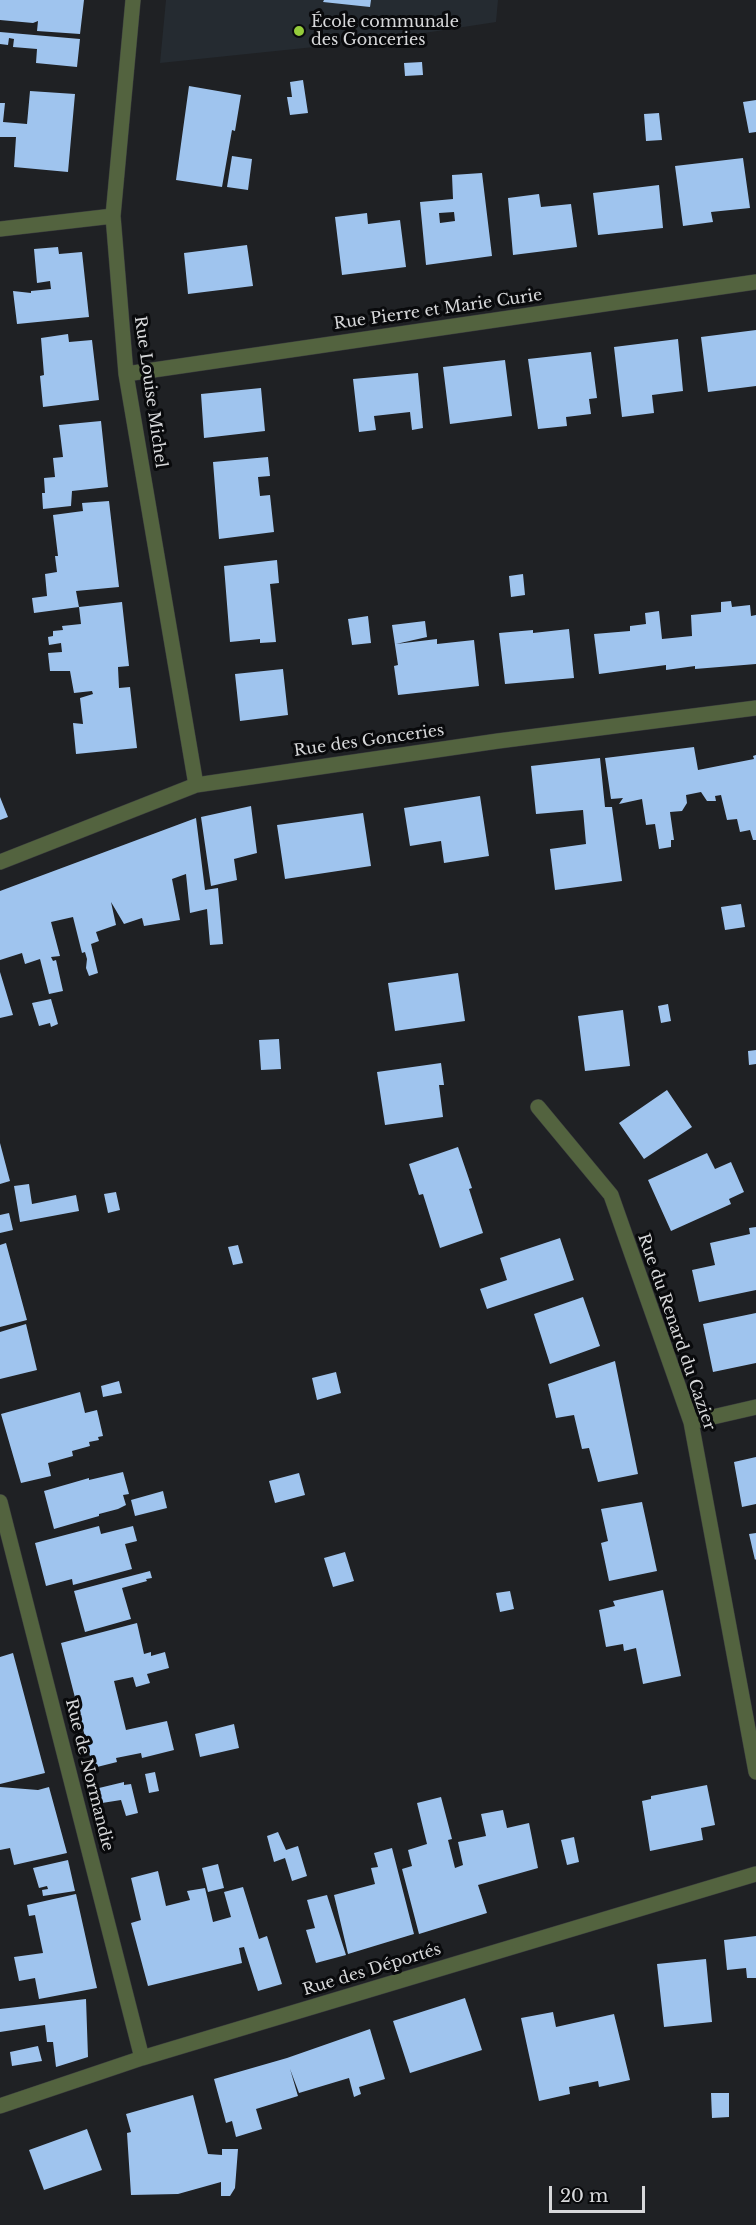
<!DOCTYPE html>
<meta charset="utf-8">
<style>
body{margin:0}
#map{position:relative;width:756px;height:2225px;overflow:hidden;background:#1f2124;font-family:"Libre Baskerville",serif}
canvas{display:block}
.scale{position:absolute;left:549px;top:2186px;width:96px;height:27px;box-sizing:border-box;border:3px solid #d7d8da;border-top:0;padding-left:8px;font-size:18px;line-height:21px;white-space:nowrap;color:#d7d8da;-webkit-text-stroke:4px #090a0c;paint-order:stroke}
</style>
<div id="map">
<canvas width="756" height="2225"></canvas>
<div class="scale">20 m</div>
</div>
<script>
const g = document.querySelector('canvas').getContext('2d');
g.lineJoin = 'round';
function fillPath(path, color) { g.fillStyle = color; g.fill(path, 'evenodd'); }
const poly = rows => new Path2D(rows.map(r => 'M' + r).join(''));
function strokePath(path, color, width, dash) { g.strokeStyle = color; g.lineWidth = width; g.lineCap = dash ? 'butt' : 'round'; g.setLineDash(dash || []); g.stroke(path); }
function write(font, color, halo, rows, align = 'center') {
  g.font = font + ' "Libre Baskerville",serif'; g.lineWidth = 6; g.setLineDash([]); g.textBaseline = 'middle'; g.strokeStyle = halo; g.fillStyle = color; for (const [text, x, y, turn = 0] of rows) {
    g.save(); g.translate(x, y); g.rotate((+turn || 0) * Math.PI / 180); g.textAlign = isNaN(turn) ? turn : align; if (halo) g.strokeText(text, 0, 0); g.fillText(text, 0, 0); g.restore();
  }
}
fillPath(poly([
 [166,0,498,0,496,22,372,41,160,63]
]), '#252b31');
fillPath(poly([
 [0,0,84,0,80,34,37,31,38,21,33,23,0,20],
 [324,0,371,0,370,7,323,2],
 [0,32,80,39,77,67,36,63,37,49,13,47,14,39,9,38,8,45,0,44],
 [422,62,423,75,405,76,404,63],
 [303,80,308,113,290,115,287,97,292,97,290,82],
 [189,86,241,95,235,131,232,130,222,187,176,180],
 [30,91,75,94,68,172,14,167,16,137,0,137,0,103,5,103,3,122,27,124],
 [756,100,756,132,749,133,743,102],
 [659,113,662,140,646,141,644,114],
 [232,156,252,159,248,190,227,187],
 [743,158,750,208,711,212,713,222,683,226,675,166],
 [482,173,492,256,426,265,420,202,453,199,452,175],
 [454,212,455,221,440,223,439,213],
 [659,185,663,228,598,235,593,193],
 [539,194,541,207,571,204,577,247,513,255,508,198],
 [367,213,368,224,400,220,406,267,342,275,335,217],
 [247,245,253,286,188,294,184,253],
 [58,247,59,254,82,252,89,317,17,324,13,291,31,293,31,291,51,289,50,281,37,283,34,249],
 [756,330,756,386,708,392,701,337],
 [68,334,69,342,92,340,99,400,43,407,40,376,44,375,41,338],
 [678,339,683,391,652,395,654,413,622,417,614,347],
 [591,352,597,398,589,399,591,414,566,417,567,426,538,429,528,359],
 [505,360,512,416,450,424,443,367],
 [418,373,423,428,412,430,410,412,374,416,376,430,359,432,353,379],
 [261,388,265,431,204,438,201,394],
 [101,421,108,487,72,491,71,506,43,509,42,493,45,493,44,478,55,477,53,458,63,457,59,425],
 [268,457,270,476,258,477,260,496,270,495,274,532,219,539,213,462],
 [109,501,119,587,76,591,79,607,34,613,32,598,47,596,45,574,57,572,55,556,58,556,53,515,83,511,82,503],
 [277,560,279,583,270,584,276,642,260,643,260,639,230,642,224,566],
 [523,574,525,595,511,597,509,576],
 [731,601,732,607,750,605,751,616,756,615,756,664,695,669,695,666,666,670,666,665,599,674,594,634,630,631,630,626,646,624,645,613,659,611,662,639,692,636,691,615,721,612,721,602],
 [122,602,129,666,118,667,119,688,130,687,137,748,76,754,73,723,83,724,80,698,93,694,92,691,74,693,70,671,50,671,48,653,62,652,61,643,49,645,48,637,53,636,53,631,63,630,62,626,81,624,79,607],
 [368,616,371,643,352,645,348,619],
 [425,621,427,637,396,644,437,639,437,644,474,640,479,686,398,695,394,666,398,665,392,625],
 [569,629,574,678,505,684,499,633,533,630,533,633],
 [283,669,288,715,240,721,235,674],
 [694,747,698,770,754,759,753,756,756,755,756,840,753,840,750,830,740,832,737,819,727,820,721,795,715,796,716,801,707,801,701,792,686,795,687,803,682,811,670,812,674,840,671,840,671,847,659,849,655,824,646,825,642,799,619,804,623,798,611,799,605,758],
 [600,758,605,807,612,807,622,881,555,890,550,849,586,844,583,810,536,814,531,766],
 [480,796,489,856,444,863,441,841,410,846,404,808],
 [0,797,8,817,0,820],
 [251,806,257,853,234,859,237,880,211,886,201,817],
 [363,813,371,866,285,879,277,825],
 [196,818,205,890,218,888,223,944,210,945,207,909,190,913,186,874,172,879,180,920,144,926,142,918,124,924,111,902,116,925,96,932,99,941,91,944,98,973,89,976,86,968,87,959,85,952,82,953,73,917,51,922,60,956,51,957,53,961,56,960,63,991,49,994,40,959,25,964,22,953,0,960,0,891],
 [741,904,745,927,725,930,721,907],
 [0,972,13,1015,0,1018],
 [458,973,465,1021,395,1031,388,983],
 [51,999,58,1024,51,1027,50,1023,39,1026,32,1003],
 [668,1004,671,1021,661,1023,658,1006],
 [623,1010,630,1066,585,1071,578,1016],
 [279,1039,281,1069,261,1070,259,1040],
 [756,1050,756,1064,749,1065,748,1051],
 [441,1063,444,1085,439,1085,443,1117,385,1125,377,1072],
 [667,1090,692,1127,644,1159,619,1123],
 [0,1143,10,1181,0,1184],
 [458,1147,472,1188,469,1189,483,1233,440,1248,423,1194,419,1195,409,1164],
 [707,1153,715,1169,731,1162,744,1192,729,1199,731,1204,671,1231,648,1180],
 [29,1184,32,1204,76,1195,79,1211,20,1222,14,1186],
 [116,1192,120,1210,108,1213,104,1194],
 [9,1213,13,1230,0,1233,0,1215],
 [756,1227,756,1290,699,1302,692,1270,715,1265,710,1243,750,1234,749,1228],
 [560,1238,574,1280,487,1309,480,1289,507,1280,500,1258],
 [6,1243,27,1320,0,1327,0,1245],
 [238,1245,243,1263,233,1265,228,1247],
 [583,1297,600,1346,550,1364,534,1314],
 [756,1313,756,1363,713,1372,703,1324],
 [26,1324,37,1370,0,1379,0,1332],
 [615,1361,638,1474,598,1482,589,1448,582,1449,574,1415,556,1418,548,1384],
 [336,1372,341,1393,317,1400,312,1378],
 [119,1381,122,1393,103,1397,101,1386],
 [80,1392,85,1413,97,1410,103,1436,98,1437,99,1440,89,1442,90,1446,72,1451,73,1456,48,1463,51,1476,21,1483,1,1414],
 [756,1457,756,1504,742,1507,734,1462],
 [123,1472,129,1494,123,1495,126,1505,118,1509,99,1514,99,1516,54,1529,44,1491,89,1478,89,1480],
 [299,1473,305,1495,275,1503,269,1481],
 [163,1491,167,1508,135,1516,131,1500],
 [642,1502,657,1571,609,1581,601,1543,608,1541,601,1509],
 [99,1526,101,1534,133,1526,137,1541,125,1544,132,1569,73,1585,72,1579,46,1586,35,1543],
 [756,1533,756,1559,755,1560,749,1534],
 [345,1552,354,1581,333,1587,324,1558],
 [150,1571,152,1578,146,1579,147,1581,122,1588,131,1619,85,1632,74,1591],
 [663,1590,681,1676,643,1684,636,1648,624,1651,623,1644,606,1647,599,1610,615,1606,613,1601],
 [510,1591,514,1609,500,1612,496,1593],
 [137,1623,144,1654,151,1652,151,1656,165,1652,169,1668,147,1674,150,1683,136,1687,133,1677,114,1681,126,1730,167,1721,174,1750,142,1758,141,1753,116,1758,117,1762,93,1768,61,1643],
 [13,1653,45,1773,0,1784,0,1657],
 [234,1724,239,1748,200,1757,195,1734],
 [155,1772,159,1791,149,1793,145,1774],
 [124,1782,124,1785,131,1784,138,1813,126,1816,121,1800,102,1803,99,1788],
 [707,1785,715,1825,701,1828,703,1840,650,1851,642,1801,651,1799,651,1796],
 [0,1787,38,1790,49,1787,67,1853,14,1865,10,1848,0,1850],
 [441,1797,452,1839,448,1840,455,1868,463,1865,458,1842,486,1836,481,1814,503,1810,507,1828,529,1823,538,1868,478,1885,487,1913,419,1934,402,1869,412,1866,408,1850,427,1844,417,1803],
 [278,1832,286,1850,298,1846,307,1876,292,1881,285,1858,274,1862,267,1836],
 [574,1837,579,1862,567,1865,561,1840],
 [392,1848,414,1934,348,1954,334,1895,375,1884,371,1868,378,1867,374,1853],
 [68,1860,75,1891,43,1896,42,1890,48,1889,47,1886,39,1888,33,1868],
 [218,1864,224,1888,208,1892,202,1868],
 [158,1871,166,1906,190,1900,187,1891,205,1888,213,1922,231,1917,224,1892,243,1887,259,1939,267,1936,282,1984,258,1991,244,1947,239,1948,242,1963,148,1986,131,1923,141,1920,131,1878],
 [76,1894,97,1988,39,1999,35,1978,19,1981,14,1957,43,1953,35,1915,29,1916,27,1905],
 [327,1895,346,1955,316,1963,306,1930,315,1928,307,1900],
 [756,1936,756,1978,747,1978,746,1968,727,1970,724,1940],
 [706,1959,712,2022,664,2027,657,1964],
 [465,1998,482,2050,410,2073,393,2021],
 [86,1999,88,2057,56,2067,53,2042,47,2042,45,2025,0,2032,0,2009],
 [553,2012,556,2027,614,2014,630,2080,599,2087,598,2081,569,2087,570,2094,539,2101,521,2018],
 [370,2029,385,2079,359,2087,361,2094,354,2097,349,2078,299,2093,290,2069,298,2096,256,2109,262,2129,236,2137,232,2121,226,2123,214,2079,287,2058],
 [38,2046,42,2061,12,2066,10,2052],
 [711,2093,729,2093,729,2117,712,2118],
 [193,2095,208,2154,222,2155,222,2149,238,2149,235,2188,230,2196,221,2196,221,2182,178,2194,131,2195,127,2133,131,2132,126,2114],
 [87,2129,102,2170,44,2190,29,2150]
]), '#9fc4ee');
const street = poly([
 [133,0,113,216,126,374,196,785],
 [0,229,113,216],
 [126,374,756,282],
 [0,862,196,785,498,741,756,708],
 [538,1107,611,1195,691,1422,756,1772],
 [691,1422,756,1407],
 [0,1502,142,2058],
 [0,2106,142,2058,756,1874]
]);
strokePath(street, '#393b3d', 16);
strokePath(street, '#53633f', 15);
for (const [x, y, r, color] of [
 [299,31,6,"#95cc3b"]
]) { const dot = new Path2D(); dot.arc(x, y, r, 0, 2 * Math.PI); g.fillStyle = color; g.fill(dot); strokePath(dot, '#090a0c', 2); }
write('16px', '#d7d8da', '#090a0c', [
 ["École communale",311,22],
 ["des Gonceries",311,40]
], 'left');
write('16px', '#d7d8da', '#090a0c', [
 ["Rue Pierre et Marie Curie",438,310,-8],
 ["Rue Louise Michel",150,392,82],
 ["Rue des Gonceries",369,741,-8],
 ["Rue du Renard du Cazier",676,1332,71],
 ["Rue de Normandie",89,1775,76],
 ["Rue des Déportés",372,1970,-17]
]);
</script>
